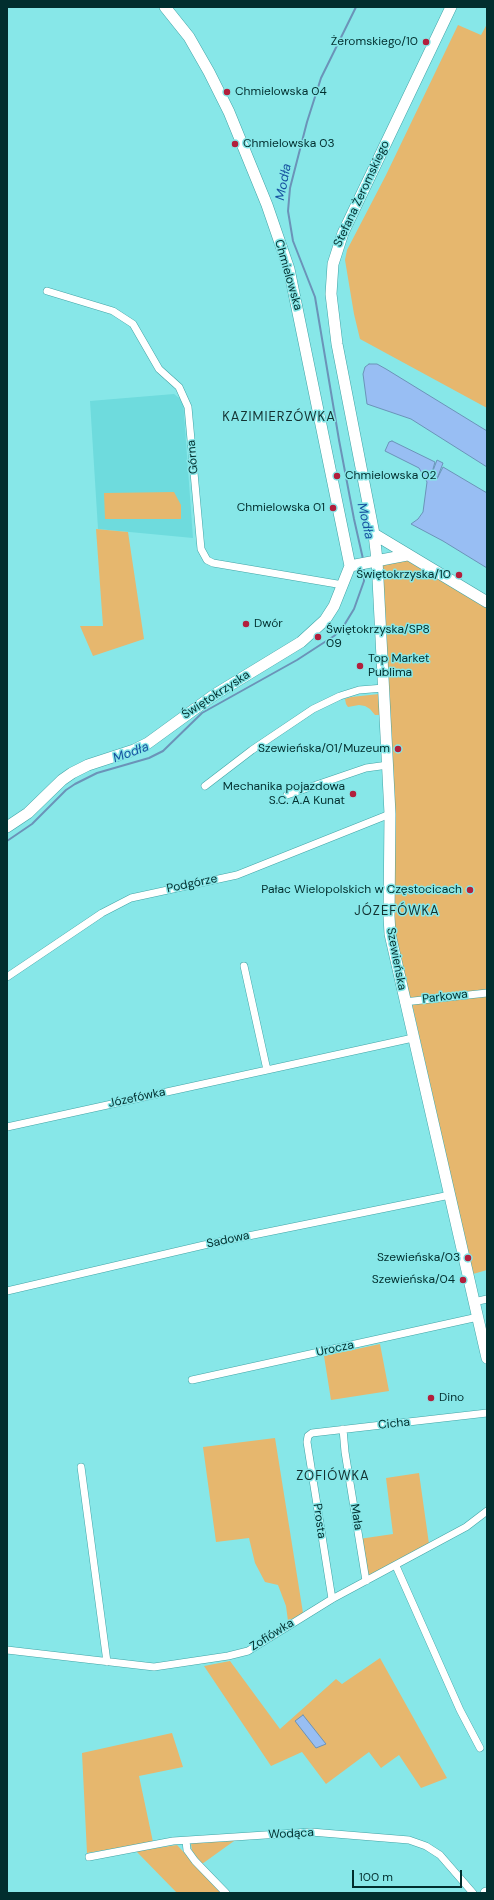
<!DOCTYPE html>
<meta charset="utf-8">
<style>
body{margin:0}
#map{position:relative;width:494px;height:1900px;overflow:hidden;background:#87e7e8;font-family:"DM Sans",sans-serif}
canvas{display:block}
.frame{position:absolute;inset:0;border:8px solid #012e2e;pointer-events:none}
.scale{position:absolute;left:352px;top:1870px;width:110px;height:18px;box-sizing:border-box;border:2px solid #012e2e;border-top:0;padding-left:5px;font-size:12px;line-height:14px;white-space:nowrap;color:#012e2e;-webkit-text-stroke:3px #87e7e8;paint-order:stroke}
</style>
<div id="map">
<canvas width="494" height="1900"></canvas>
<div class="frame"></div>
<div class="scale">100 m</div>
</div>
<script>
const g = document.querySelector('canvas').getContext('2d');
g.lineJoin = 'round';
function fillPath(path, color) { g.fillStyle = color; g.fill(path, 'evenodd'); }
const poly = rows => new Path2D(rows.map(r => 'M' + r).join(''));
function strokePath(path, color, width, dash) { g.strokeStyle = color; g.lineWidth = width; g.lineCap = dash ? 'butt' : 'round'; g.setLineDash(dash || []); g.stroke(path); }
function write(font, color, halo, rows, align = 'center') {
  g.font = font + ' "DM Sans",sans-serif'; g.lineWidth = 3; g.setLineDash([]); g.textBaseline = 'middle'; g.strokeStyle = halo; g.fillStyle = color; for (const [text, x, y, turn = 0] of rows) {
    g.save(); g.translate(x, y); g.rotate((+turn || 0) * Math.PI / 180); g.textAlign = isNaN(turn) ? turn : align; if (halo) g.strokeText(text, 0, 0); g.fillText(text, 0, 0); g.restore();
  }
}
fillPath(poly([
 [174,394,183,401,193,538,98,529,90,401]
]), '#6edbdd');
fillPath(poly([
 [487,24,487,408,360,339,354,314,345,260,347,250,386,175,458,25,481,35],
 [174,492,181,505,181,519,105,519,104,493],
 [96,529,128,532,144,639,93,656,80,626,103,626],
 [407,555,487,602,487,993,404,1002,390,934,381,559],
 [379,694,379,715,375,715,370,709,365,706,359,705,348,707,346,704,345,699,351,697],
 [487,996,487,1270,473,1274,412,1004],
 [380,1344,389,1391,331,1400,324,1356],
 [275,1438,303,1613,288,1621,286,1606,278,1585,265,1582,255,1563,249,1538,216,1542,203,1447],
 [419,1473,429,1544,368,1577,359,1539,393,1534,386,1478],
 [380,1658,447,1778,421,1788,399,1755,381,1768,369,1752,326,1784,302,1752,271,1766,204,1666,230,1661,280,1729,336,1679,342,1684],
 [172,1733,183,1767,139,1776,153,1842,87,1853,82,1753],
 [234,1841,202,1864,192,1851,191,1843],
 [177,1845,222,1893,177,1893,136,1851]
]), '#e6b76e');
const water = poly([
 [369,364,377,364,386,369,487,431,487,467,411,419,367,404,363,374,365,367,369,364],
 [392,441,435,462,431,476,437,460,443,463,437,479,443,467,487,493,487,568,443,541,411,524,418,519,423,512,427,482,419,468,385,451,389,442,392,441],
 [303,1715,326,1744,316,1748,295,1721,303,1715]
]);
fillPath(water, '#98bef3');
strokePath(water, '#6b93b8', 1);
strokePath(poly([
 [356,7,321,78,307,122,290,188,288,211,293,241,315,297,339,440,354,519,363,559],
 [7,841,32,824,66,790,75,784,97,773,149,758,163,751,202,713,297,660,334,636,343,627,354,609,364,581,364,567]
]), '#6b93b8', 2);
const street = poly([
 [47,291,113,311,133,324,159,369,179,387,188,407,201,549,207,560,213,563,343,585],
 [205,786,252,750,313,709,340,696,359,690,384,688],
 [287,795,366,768,388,765],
 [244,966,267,1070],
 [7,977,102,913,131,898,237,875,390,814],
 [404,1002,487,993],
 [7,1127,413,1038],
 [7,1291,204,1245,450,1195],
 [474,1302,487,1299],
 [192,1380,478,1317],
 [343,1429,345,1452,366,1581],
 [81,1467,107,1662],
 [396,1566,460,1710,480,1748],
 [332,1599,307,1442,308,1436,312,1433,487,1413],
 [7,1650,154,1667,228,1656,248,1651,332,1599,466,1527,487,1511],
 [186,1841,187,1850,195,1861,226,1893],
 [89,1857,173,1841,311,1832,409,1840,426,1846,440,1855,473,1893]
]);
const secondary = poly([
 [165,7,189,37,209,72,229,112,267,205,289,269,350,566],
 [451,7,343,233,333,264,331,294,337,344,374,534,377,560,390,814,389,916,390,934,487,1358],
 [374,534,487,602],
 [350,566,407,555],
 [7,827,28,813,62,780,72,773,88,765,134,750,148,743,214,695,301,642,325,620,334,606,350,566],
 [486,1893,487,1893]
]);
strokePath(street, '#41a4a6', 8);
strokePath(secondary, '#41a4a6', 12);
strokePath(street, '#fff', 7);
strokePath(secondary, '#fff', 11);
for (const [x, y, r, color] of [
 [426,42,4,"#b21f3c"],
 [227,92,4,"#b21f3c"],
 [235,144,4,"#b21f3c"],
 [337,476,4,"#b21f3c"],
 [333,508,4,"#b21f3c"],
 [459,575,4,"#b21f3c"],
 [246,624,4,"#b21f3c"],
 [318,637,4,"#b21f3c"],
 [360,666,4,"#b21f3c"],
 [398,749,4,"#b21f3c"],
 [353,794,4,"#b21f3c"],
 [470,890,4,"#b21f3c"],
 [468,1258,4,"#b21f3c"],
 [463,1280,4,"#b21f3c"],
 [431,1398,4,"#b21f3c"]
]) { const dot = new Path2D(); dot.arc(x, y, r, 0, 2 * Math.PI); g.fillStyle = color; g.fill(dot); strokePath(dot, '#87e7e8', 1.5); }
write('12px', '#012e2e', '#87e7e8', [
 ["Żeromskiego/10",418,42],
 ["Chmielowska 04",235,92,"left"],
 ["Chmielowska 03",243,144,"left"],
 ["Chmielowska 02",345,476,"left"],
 ["Chmielowska 01",325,508],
 ["Świętokrzyska/10",451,575],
 ["Dwór",254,624,"left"],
 ["Świętokrzyska/SP8",326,630,"left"],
 ["09",326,644,"left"],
 ["Top Market",368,659,"left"],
 ["Publima",368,673,"left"],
 ["Szewieńska/01/Muzeum",390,749],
 ["Mechanika pojazdowa",345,787],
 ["S.C. A.A Kunat",345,801],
 ["Pałac Wielopolskich w Częstocicach",462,890],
 ["Szewieńska/03",460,1258],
 ["Szewieńska/04",455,1280],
 ["Dino",439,1398,"left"]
], 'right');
write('12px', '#012e2e', '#87e7e8', [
 ["Stefana Żeromskiego",362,194,-65],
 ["Chmielowska",288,275,74],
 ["Górna",193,457,-95],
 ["Świętokrzyska",216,695,-33],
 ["Podgórze",192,884,-12],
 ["Szewieńska",396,959,79],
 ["Parkowa",445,997,-7],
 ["Józefówka",137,1098,-12],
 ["Sadowa",228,1240,-12],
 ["Urocza",335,1349,-12],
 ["Cicha",394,1424,-6],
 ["Mała",356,1517,81],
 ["Prosta",319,1521,82],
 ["Zofiówka",272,1635,-32],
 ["Wodąca",291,1834,-3]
]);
write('italic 13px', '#16529f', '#87e7e8', [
 ["Modła",284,182,-79],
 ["Modła",365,521,77],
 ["Modła",131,753,-20]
]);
g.letterSpacing = '1px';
write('13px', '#133232', '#87e7e8', [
 ["KAZIMIERZÓWKA",279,418],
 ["JÓZEFÓWKA",397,912],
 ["ZOFIÓWKA",333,1477]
]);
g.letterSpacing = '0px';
</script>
